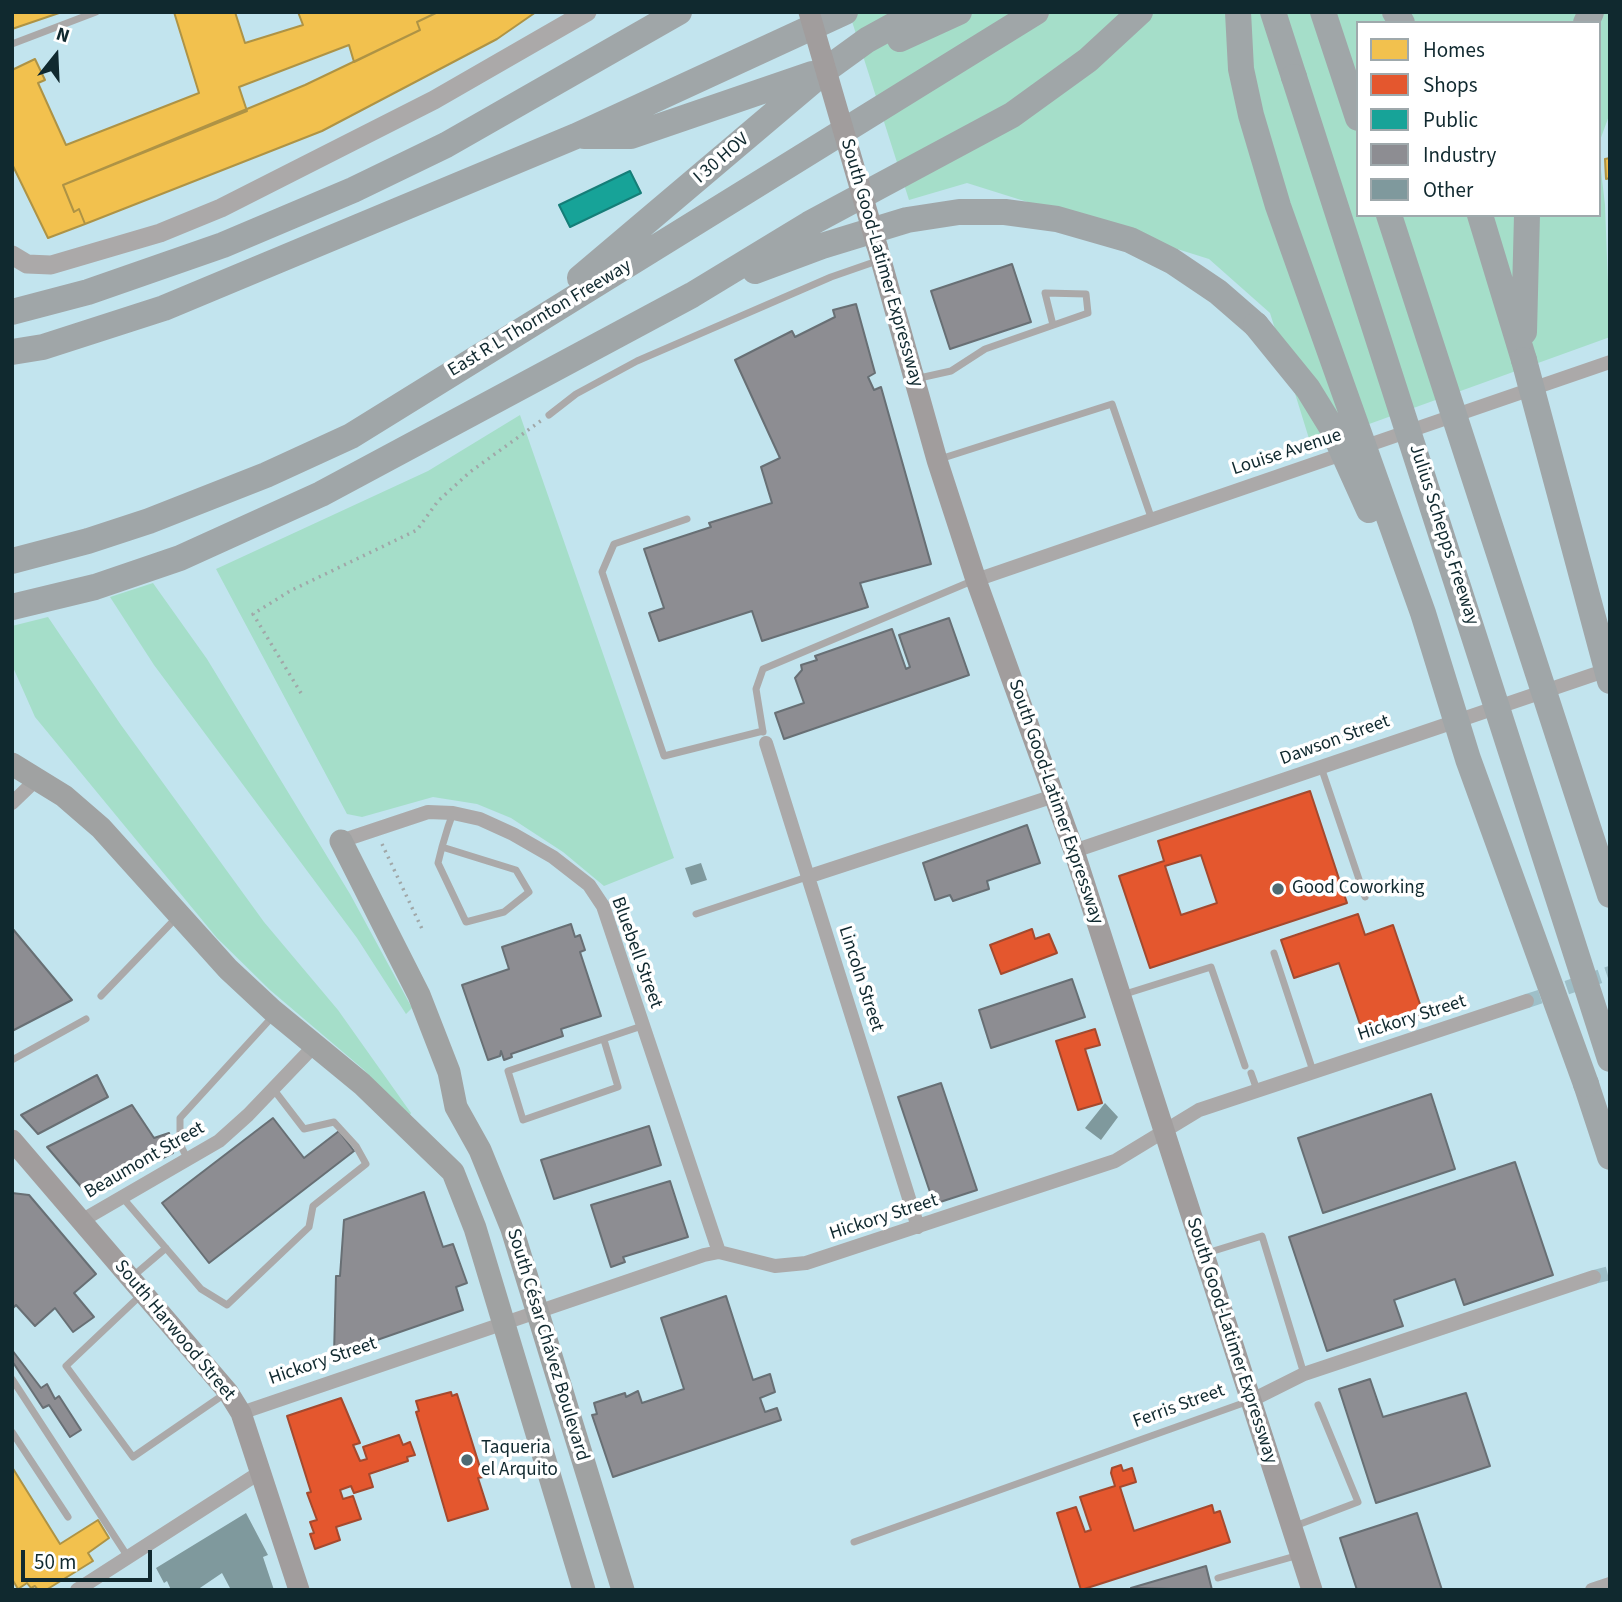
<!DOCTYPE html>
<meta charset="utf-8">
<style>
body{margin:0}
#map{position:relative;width:1622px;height:1602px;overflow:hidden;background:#c2e4ee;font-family:"Source Sans 3",sans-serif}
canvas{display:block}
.frame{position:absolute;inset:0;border:14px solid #10292f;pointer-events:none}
.legend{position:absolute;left:1356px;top:21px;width:245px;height:196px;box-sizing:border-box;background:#fff;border:2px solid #9fa9ac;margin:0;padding:9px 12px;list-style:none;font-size:21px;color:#10292f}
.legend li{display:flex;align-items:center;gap:14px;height:35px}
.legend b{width:35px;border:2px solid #9fa9ac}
.north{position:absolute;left:21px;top:21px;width:70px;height:70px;-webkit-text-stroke:5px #fff;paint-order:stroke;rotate:18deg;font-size:19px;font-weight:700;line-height:28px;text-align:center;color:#10292f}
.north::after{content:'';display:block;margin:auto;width:24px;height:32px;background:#10292f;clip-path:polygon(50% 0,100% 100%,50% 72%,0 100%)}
.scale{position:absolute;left:21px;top:1550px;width:131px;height:32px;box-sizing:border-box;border:4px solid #10292f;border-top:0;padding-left:9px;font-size:21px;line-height:24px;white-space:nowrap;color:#10292f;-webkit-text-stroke:5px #fff;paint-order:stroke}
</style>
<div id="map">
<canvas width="1622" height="1602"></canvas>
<div class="frame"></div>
<ul class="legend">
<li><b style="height:19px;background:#f2c14e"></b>Homes</li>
<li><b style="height:19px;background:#e4572e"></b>Shops</li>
<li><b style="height:19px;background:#17a398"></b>Public</li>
<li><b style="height:19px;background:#8d8d92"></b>Industry</li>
<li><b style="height:19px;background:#7f999d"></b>Other</li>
</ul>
<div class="north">N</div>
<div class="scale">50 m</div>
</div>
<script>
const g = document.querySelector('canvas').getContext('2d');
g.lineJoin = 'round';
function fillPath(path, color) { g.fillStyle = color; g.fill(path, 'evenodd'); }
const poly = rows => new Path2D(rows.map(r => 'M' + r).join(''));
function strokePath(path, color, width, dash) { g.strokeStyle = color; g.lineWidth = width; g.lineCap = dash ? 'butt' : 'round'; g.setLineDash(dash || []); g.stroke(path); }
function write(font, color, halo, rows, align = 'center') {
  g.font = font + ' "Source Sans 3",sans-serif'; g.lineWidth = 7; g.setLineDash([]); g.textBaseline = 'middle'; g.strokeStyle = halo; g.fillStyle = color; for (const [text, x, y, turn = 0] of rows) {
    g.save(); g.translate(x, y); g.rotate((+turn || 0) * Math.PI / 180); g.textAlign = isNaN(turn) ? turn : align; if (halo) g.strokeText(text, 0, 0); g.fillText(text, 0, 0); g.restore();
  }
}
fillPath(poly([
 [849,12,1610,12,1610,113,1599,143,1599,23,1358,23,1358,215,1599,215,1599,153,1605,205,1610,337,1311,445,1270,313,1209,259,967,183,909,200],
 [520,415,674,858,604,886,563,852,511,818,477,804,433,797,362,817,347,814,216,569,428,471],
 [153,583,207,659,350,894,412,1008,406,1014,357,938,154,665,110,597],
 [48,617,121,725,264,922,338,1010,411,1113,409,1117,363,1069,270,990,217,938,35,717,12,665,12,626]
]), '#a5dec9');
const homes = poly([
 [12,12,62,12,12,29,12,12],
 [174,12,235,12,245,43,303,25,298,12,438,12,417,22,420,30,354,62,349,45,239,87,247,111,63,185,74,212,79,209,85,224,48,238,12,164,12,70,35,59,45,80,38,83,66,145,199,93,174,12],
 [438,12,536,12,497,39,322,131,85,224,79,209,74,212,63,185,305,85,420,30,417,22,438,12],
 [1610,158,1610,178,1606,179,1605,159,1610,158],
 [12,1467,60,1544,98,1520,109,1538,88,1553,93,1561,46,1590,38,1590,35,1586,31,1588,27,1583,18,1589,12,1579,12,1467]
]);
fillPath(homes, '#f2c14e');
strokePath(homes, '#ae9345', 2);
const shops = poly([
 [1310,791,1347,903,1150,968,1119,876,1164,861,1158,841,1310,791],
 [1201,855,1217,903,1181,915,1165,866,1201,855],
 [1358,914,1365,935,1393,925,1423,1013,1363,1033,1339,963,1294,978,1281,940,1358,914],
 [1032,929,1035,939,1049,934,1057,953,1001,974,990,945,1032,929],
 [1095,1029,1100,1045,1085,1049,1102,1103,1078,1110,1056,1041,1095,1029],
 [451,1392,452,1396,457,1394,483,1477,478,1478,488,1509,448,1521,416,1412,419,1411,416,1401,451,1392],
 [341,1398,360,1443,353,1445,360,1461,367,1459,363,1447,399,1435,403,1445,410,1442,415,1455,407,1457,408,1461,369,1474,373,1487,354,1493,351,1486,340,1490,343,1499,353,1496,361,1519,336,1527,340,1540,315,1549,310,1534,314,1533,310,1522,317,1520,307,1493,311,1492,287,1416,341,1398],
 [1121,1465,1123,1471,1132,1468,1136,1482,1120,1487,1134,1531,1212,1505,1214,1513,1220,1511,1230,1542,1081,1590,1057,1513,1076,1507,1085,1532,1091,1530,1080,1497,1115,1486,1111,1473,1112,1468,1121,1465]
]);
fillPath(shops, '#e4572e');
strokePath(shops, '#a4492e', 2);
const public = poly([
 [630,171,641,193,570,227,559,205,630,171]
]);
fillPath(public, '#17a398');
strokePath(public, '#157e78', 2);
const industry = poly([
 [1012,264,1031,322,950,349,931,291,1012,264],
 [856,304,875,373,868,377,874,390,881,387,931,564,860,583,868,607,762,641,752,611,659,641,649,613,664,608,644,549,711,527,709,523,772,503,761,467,780,458,735,360,792,331,795,337,835,317,833,310,856,304],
 [949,618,969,675,784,739,775,713,804,703,795,678,802,670,801,665,817,660,815,656,892,629,906,669,910,667,899,635,949,618],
 [1027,825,1040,863,987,881,989,889,953,901,950,895,935,900,923,863,1027,825],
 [571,924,575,937,580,935,585,950,580,952,601,1016,561,1029,563,1036,511,1054,512,1057,504,1060,501,1051,500,1056,488,1060,462,985,509,969,502,947,571,924],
 [12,928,72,1000,12,1031,12,928],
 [1072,979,1085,1017,991,1048,979,1010,1072,979],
 [97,1075,108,1097,38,1134,21,1115,97,1075],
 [941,1083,977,1190,934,1204,898,1097,941,1083],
 [1431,1094,1455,1169,1323,1213,1298,1138,1431,1094],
 [132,1105,154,1138,169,1133,173,1153,88,1195,47,1147,132,1105],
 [273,1118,304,1158,339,1131,354,1151,209,1263,162,1203,273,1118],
 [649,1126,661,1165,554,1199,541,1160,649,1126],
 [1515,1162,1553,1275,1464,1305,1455,1279,1394,1300,1403,1326,1327,1351,1289,1237,1515,1162],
 [670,1181,688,1237,623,1257,625,1262,611,1267,591,1205,670,1181],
 [424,1192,443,1247,453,1244,467,1283,456,1287,463,1310,334,1355,336,1276,340,1276,344,1220,424,1192],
 [12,1193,29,1195,96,1274,74,1293,94,1317,73,1332,55,1308,35,1326,16,1305,12,1309,12,1193],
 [726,1296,753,1380,770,1374,775,1392,760,1398,765,1412,777,1408,781,1420,613,1477,592,1415,597,1414,594,1403,625,1393,626,1397,638,1391,642,1403,684,1389,661,1318,726,1296],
 [12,1350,41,1388,47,1384,55,1399,59,1396,81,1430,70,1437,49,1405,43,1408,12,1361,12,1350],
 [1370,1379,1383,1417,1466,1393,1490,1466,1376,1503,1339,1389,1370,1379],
 [1417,1513,1442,1590,1357,1590,1340,1538,1417,1513],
 [1206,1566,1212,1590,1131,1588,1206,1566]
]);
fillPath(industry, '#8d8d92');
strokePath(industry, '#686f74', 2);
fillPath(poly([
 [701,863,707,880,691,885,685,868],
 [1105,1103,1118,1117,1101,1140,1085,1128],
 [246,1513,268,1555,263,1557,274,1590,231,1590,222,1573,197,1590,171,1590,167,1581,164,1583,156,1568]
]), '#7f999d');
strokePath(poly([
 [1527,1001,1610,973],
 [1594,1277,1610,1273]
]), '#9ebfc8', 14, [14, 7]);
strokePath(poly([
 [301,693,253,614,290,591,417,530,438,501,470,472,542,420],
 [382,844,423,931]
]), '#a0a7a8', 3.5, [2, 5]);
strokePath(poly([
 [12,44,96,12],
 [915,379,951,371,985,349,1088,313,1086,294,1045,293,1053,325],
 [549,415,576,394,637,361,831,277,877,261],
 [940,459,1112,404,1151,517],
 [687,519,614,544,602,572,664,756,763,731],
 [763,732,756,689,763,669,972,581],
 [1321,767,1365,897],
 [442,847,516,870,529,892,504,912,466,922,438,863,442,847,448,827,453,813],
 [696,914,807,877],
 [1274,953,1313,1071],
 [1122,995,1211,967,1245,1066],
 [101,996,177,917],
 [604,1040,618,1087,523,1120,508,1071,642,1026],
 [12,1060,86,1019],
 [1251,1073,1257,1090],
 [188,1160,180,1144,180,1118,274,1015],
 [122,1197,201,1289,227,1305,309,1227,313,1206,366,1164,356,1146,334,1122,304,1129,274,1090],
 [1207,1253,1262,1236,1304,1374],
 [132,1277,166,1248],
 [142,1294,66,1366,133,1457,226,1393],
 [12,1379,128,1557],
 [12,1432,68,1517],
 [1295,1526,1358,1502,1318,1405],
 [854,1542,1249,1401],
 [1218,1578,1299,1555]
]), '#aba9a9', 7);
strokePath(poly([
 [976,580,1610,362],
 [766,743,918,1227],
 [12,803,37,779],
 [341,841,428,812,453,813,480,819,513,834,553,857,589,885,603,906,719,1252],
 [1074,851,1610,669],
 [807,877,1054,796],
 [81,1221,219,1141,248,1115,316,1044],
 [1250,1401,1304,1374,1594,1277],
 [241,1413,704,1255,719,1252,775,1266,806,1263,1115,1161,1199,1110,1527,1001],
 [77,1590,262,1471],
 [1592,1590,1610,1584]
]), '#aba9a9', 14);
strokePath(poly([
 [12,255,27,264,51,265,160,233,221,208,434,100,587,12]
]), '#aba9a9', 19);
strokePath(poly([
 [877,246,937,460,976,580,1074,851,1312,1590],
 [12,1140,228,1392,241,1413,299,1590]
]), '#a19d9d', 21);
strokePath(poly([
 [12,764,64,796,101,828,228,969,272,1010,362,1084,453,1172,475,1228,584,1590],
 [341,841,419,995,449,1072,456,1107,480,1150,512,1229,623,1590]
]), '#a0a2a2', 23);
strokePath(poly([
 [1273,12,1294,77],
 [1323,12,1358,118],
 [1395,12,1402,23],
 [1586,23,1591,12],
 [900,39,959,12],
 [584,136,631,136,812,74],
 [1480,215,1524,360],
 [755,271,822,246,907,220,959,212,1005,212,1057,219,1130,240,1172,261,1218,292,1256,325],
 [580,278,827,69,867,40,918,12],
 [12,312,88,292,223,245,353,190,446,145,679,12],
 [1524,332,1527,215],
 [12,352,43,347,164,308,576,136,845,12],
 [12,561,88,541,149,521,266,475,351,436,1036,12],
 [12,607,95,587,180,558,321,494,692,295,809,224,1012,115,1088,60,1140,12],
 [1586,1084,1610,1157]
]), '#a0a6a8', 26);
strokePath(poly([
 [809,12,877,246]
]), '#a19d9d', 21);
strokePath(poly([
 [1238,12,1241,69,1251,115,1278,206,1423,613,1468,759,1586,1084],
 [1294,77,1610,1059],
 [1389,215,1610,895],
 [1256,325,1308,389,1332,428,1369,510],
 [1524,360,1610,681]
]), '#a0a6a8', 26);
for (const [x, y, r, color] of [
 [1278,889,7,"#4e6a72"],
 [467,1460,7,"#4e6a72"]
]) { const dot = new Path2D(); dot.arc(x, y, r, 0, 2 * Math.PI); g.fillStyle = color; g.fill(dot); strokePath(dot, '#fff', 2.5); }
write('19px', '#10292f', '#fff', [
 ["I 30 HOV",722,159,-41],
 ["South Good-Latimer Expressway",881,263,74],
 ["East R L Thornton Freeway",540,319,-31],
 ["Louise Avenue",1287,453,-18],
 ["Julius Schepps Freeway",1443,535,72],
 ["Dawson Street",1335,741,-20],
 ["South Good-Latimer Expressway",1055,802,71],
 ["Bluebell Street",636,953,70],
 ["Lincoln Street",860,979,72],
 ["Hickory Street",1412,1019,-18],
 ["Beaumont Street",145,1161,-30],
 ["Hickory Street",884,1218,-18],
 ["South Harwood Street",174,1331,50],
 ["South Good-Latimer Expressway",1231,1341,72],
 ["South César Chávez Boulevard",547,1345,73],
 ["Hickory Street",323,1362,-19],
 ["Ferris Street",1179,1407,-20]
]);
write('19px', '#10292f', '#fff', [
 ["Good Coworking",1292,889],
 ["Taqueria",481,1449],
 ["el Arquito",481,1471]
], 'left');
</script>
